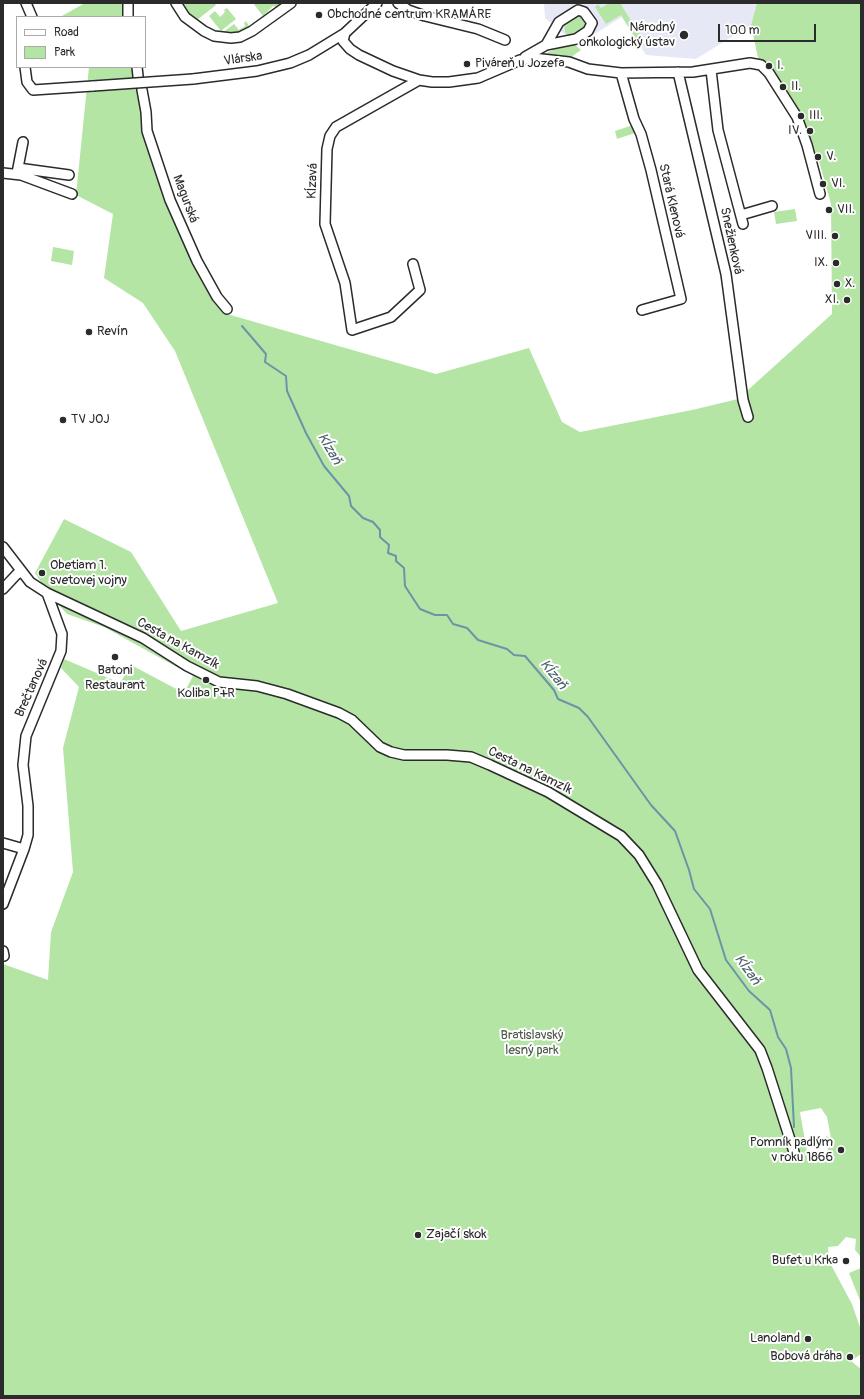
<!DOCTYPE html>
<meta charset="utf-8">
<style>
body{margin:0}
#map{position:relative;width:864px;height:1399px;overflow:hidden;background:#fff;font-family:Pangolin,sans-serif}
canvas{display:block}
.frame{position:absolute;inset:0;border:4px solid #2b2b2b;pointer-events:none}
.legend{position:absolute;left:16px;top:16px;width:130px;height:52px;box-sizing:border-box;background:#fff;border:1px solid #aaa;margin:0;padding:5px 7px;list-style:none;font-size:12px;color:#2b2b2b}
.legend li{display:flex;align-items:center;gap:8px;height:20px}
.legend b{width:20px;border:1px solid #aaa}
.scale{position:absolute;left:718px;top:24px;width:98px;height:18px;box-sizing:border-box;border:2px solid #2b2b2b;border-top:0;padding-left:5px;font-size:12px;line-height:14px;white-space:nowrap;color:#2b2b2b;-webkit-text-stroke:3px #fff;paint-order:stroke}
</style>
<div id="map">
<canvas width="864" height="1399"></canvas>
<div class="frame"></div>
<ul class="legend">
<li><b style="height:5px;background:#fff"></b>Road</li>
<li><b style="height:11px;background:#b4e5a5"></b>Park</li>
</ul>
<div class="scale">100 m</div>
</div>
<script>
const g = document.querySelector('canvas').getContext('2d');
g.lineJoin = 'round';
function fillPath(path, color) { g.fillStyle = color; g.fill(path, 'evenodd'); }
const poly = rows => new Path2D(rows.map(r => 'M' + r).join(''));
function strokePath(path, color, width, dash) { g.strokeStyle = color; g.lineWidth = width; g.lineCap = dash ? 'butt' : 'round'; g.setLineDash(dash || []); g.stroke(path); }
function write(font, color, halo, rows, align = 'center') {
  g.font = font + ' Pangolin,sans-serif'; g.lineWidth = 4; g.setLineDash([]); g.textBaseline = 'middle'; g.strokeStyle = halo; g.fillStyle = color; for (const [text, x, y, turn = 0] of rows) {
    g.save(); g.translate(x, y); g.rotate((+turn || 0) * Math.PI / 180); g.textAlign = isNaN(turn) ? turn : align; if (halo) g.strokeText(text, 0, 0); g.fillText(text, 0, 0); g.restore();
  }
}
fillPath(poly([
 [544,3,757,3,751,25,696,59,646,55,622,17,577,45,545,18]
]), '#e6e8f6');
fillPath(poly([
 [85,3,124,3,123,17,60,17],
 [182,3,214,3,216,5,197,20,187,12],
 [253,3,282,3,276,7,273,6,263,16],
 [609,3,620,3,646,45,640,46,621,15,606,24,595,7,598,4,601,8],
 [757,3,861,3,861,1257,855,1250,856,1239,846,1237,838,1246,828,1247,829,1261,852,1304,861,1330,861,1354,851,1361,861,1369,861,1396,3,1396,3,964,48,980,51,932,73,872,63,748,79,687,61,668,64,659,120,683,131,665,184,693,193,676,104,627,67,614,48,593,35,573,64,519,131,552,181,631,278,603,175,351,143,303,104,278,113,214,76,195,89,67,132,67,145,135,196,263,227,314,436,374,529,348,562,422,580,432,692,410,738,399,832,314,831,204,819,161,760,67,751,25],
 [821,1108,827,1117,831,1138,826,1136,829,1156,807,1152,800,1112],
 [227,8,236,19,221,31,209,16,215,11,220,17,225,12,224,10],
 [575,16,580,17,584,20,585,28,582,32,569,36,565,32,564,25],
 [246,21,249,26,242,31,230,34,222,33,234,24,239,30,245,26,244,23],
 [574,44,581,50,570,58,543,55,559,47],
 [633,125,635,133,617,139,615,131],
 [795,209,797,221,776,224,774,212],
 [53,247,74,251,72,265,51,261],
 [861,1268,861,1303,849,1273]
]), '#b4e5a5');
strokePath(poly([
 [242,326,266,354,265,362,286,376,287,391,306,433,324,466,349,496,351,506,363,518,373,522,380,530,380,537,389,545,388,553,396,556,396,561,404,568,405,586,420,609,435,615,447,615,453,624,467,628,478,640,507,649,514,655,525,656,554,690,558,699,579,708,588,717,651,805,675,831,689,870,694,889,710,909,726,960,749,991,770,1010,778,1037,786,1049,791,1068,794,1127]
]), '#6c94a7', 2);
const minor = poly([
 [26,3,32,17],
 [128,3,128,17],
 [176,3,185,17,204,31,214,36,231,38,240,37,252,31,291,3],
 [398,3,408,10,425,16,478,29,505,40],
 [345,33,343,41,350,49,359,55,393,71,419,80,432,82,449,82,478,78,520,60,533,58,569,62,588,69,621,73,693,72,750,63,761,65,769,73,797,117,807,145,820,194],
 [525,57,546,45,576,39,588,31,592,23,584,12,578,10,559,22,546,45],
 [25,67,27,82,33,90,93,86],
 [137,67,138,76],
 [711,70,718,130,743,224],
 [678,72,726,274,743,400,748,417],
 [621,73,634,119,641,134,651,170,681,299,642,310],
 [193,79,257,71,290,63,309,55,345,33,377,3],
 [142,90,146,112,147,131,170,200,197,261,217,297,227,309],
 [18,168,69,175],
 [3,173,21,175,72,194],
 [17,173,23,142],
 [741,215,772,206],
 [413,264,420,290,391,317,352,330,345,283,325,224,327,149,330,136,336,127,419,80],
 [3,547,30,582,47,593,143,638,187,666,219,682,257,686,287,694,339,713,352,720,380,747,391,752,404,755,447,755,471,757,490,765,548,792,621,836,639,855,657,884,698,970,760,1050,767,1068,794,1152],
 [3,589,17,574,22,572],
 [3,843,24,849],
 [3,904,24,849,28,835,28,806,23,765,26,736,61,651,62,634,47,593],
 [3,951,4,956]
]);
strokePath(minor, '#2b2b2b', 12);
strokePath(minor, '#fff', 9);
const minorBridge = poly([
 [93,86,193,79]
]);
strokePath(minorBridge, '#2b2b2b', 12, []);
strokePath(minorBridge, '#fff', 9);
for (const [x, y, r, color] of [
 [319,15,4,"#2b2b2b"],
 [684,35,5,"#2b2b2b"],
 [467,64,4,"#2b2b2b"],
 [769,66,4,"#2b2b2b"],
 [783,87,4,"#2b2b2b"],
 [801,116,4,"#2b2b2b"],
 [810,131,4,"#2b2b2b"],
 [818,157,4,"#2b2b2b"],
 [823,184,4,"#2b2b2b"],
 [829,210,4,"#2b2b2b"],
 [835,236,4,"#2b2b2b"],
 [836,263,4,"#2b2b2b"],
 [837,284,4,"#2b2b2b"],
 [847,300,4,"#2b2b2b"],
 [89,332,4,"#2b2b2b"],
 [63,420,4,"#2b2b2b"],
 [42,573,4,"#2b2b2b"],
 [115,657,4,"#2b2b2b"],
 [206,680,4,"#2b2b2b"],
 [841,1150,4,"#2b2b2b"],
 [418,1235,4,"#2b2b2b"],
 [846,1261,4,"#2b2b2b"],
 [808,1339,4,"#2b2b2b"],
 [850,1357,4,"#2b2b2b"]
]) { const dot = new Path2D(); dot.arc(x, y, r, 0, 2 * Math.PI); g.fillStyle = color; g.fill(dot); strokePath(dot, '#fff', 1.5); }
write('13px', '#2b2b2b', '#fff', [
 ["Obchodné centrum KRAMÁRE",327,15],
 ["Národný",675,28,"right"],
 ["onkologický ústav",675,43,"right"],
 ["Piváreň u Jozefa",475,64],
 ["I.",777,66],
 ["II.",791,87],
 ["III.",809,116],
 ["IV.",802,131,"right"],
 ["V.",826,157],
 ["VI.",831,184],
 ["VII.",837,210],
 ["VIII.",827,236,"right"],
 ["IX.",828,263,"right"],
 ["X.",845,284],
 ["XI.",839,300,"right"],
 ["Revín",97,332],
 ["TV JOJ",71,420],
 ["Obetiam 1.",50,566],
 ["svetovej vojny",50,581],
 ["Batoni",115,671,"center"],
 ["Restaurant",115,686,"center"],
 ["Koliba P+R",206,694,"center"],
 ["Pomník padlým",833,1143,"right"],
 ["v roku 1866",833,1158,"right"],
 ["Zajačí skok",426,1235],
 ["Bufet u Krka",838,1261,"right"],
 ["Lanoland",800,1339,"right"],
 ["Bobová dráha",842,1357,"right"]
], 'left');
write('13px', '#2b2b2b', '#fff', [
 ["Vlárska",243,59,-8],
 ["Kĺzavá",313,181,-88],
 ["Magurská",185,199,69],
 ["Stará Klenová",671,201,77],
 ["Snežienková",731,241,78],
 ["Cesta na Kamzík",178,644,29],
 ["Brečtanová",32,688,-66],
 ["Cesta na Kamzík",530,771,26]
]);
write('13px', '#4d5a4a', '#fff', [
 ["Bratislavský",532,1036],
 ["lesný park",532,1051]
]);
write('italic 14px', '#4b6069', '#fff', [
 ["Kĺzaň",329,449,60],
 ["Kĺzaň",553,675,51],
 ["Kĺzaň",747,970,54]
]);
</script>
